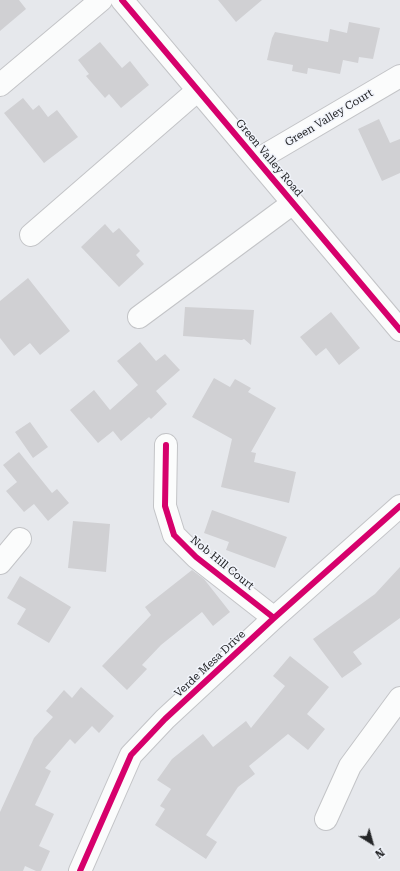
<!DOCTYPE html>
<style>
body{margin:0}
#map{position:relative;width:400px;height:871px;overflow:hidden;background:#e6e8ec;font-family:"Roboto Serif",serif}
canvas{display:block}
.north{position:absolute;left:352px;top:823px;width:40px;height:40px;-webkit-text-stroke:3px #f1f4fb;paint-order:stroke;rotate:143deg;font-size:11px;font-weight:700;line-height:16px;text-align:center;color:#242527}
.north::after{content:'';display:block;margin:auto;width:14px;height:18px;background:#242527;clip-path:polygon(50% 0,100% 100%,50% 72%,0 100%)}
</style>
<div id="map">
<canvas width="400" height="871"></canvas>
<div class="north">N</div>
</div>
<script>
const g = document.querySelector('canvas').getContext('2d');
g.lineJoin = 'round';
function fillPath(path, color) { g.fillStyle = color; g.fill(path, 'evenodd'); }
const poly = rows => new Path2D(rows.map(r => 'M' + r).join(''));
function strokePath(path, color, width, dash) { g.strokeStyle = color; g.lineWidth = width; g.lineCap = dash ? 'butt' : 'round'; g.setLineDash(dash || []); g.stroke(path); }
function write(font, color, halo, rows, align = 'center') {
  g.font = font + ' "Roboto Serif",serif'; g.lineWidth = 3; g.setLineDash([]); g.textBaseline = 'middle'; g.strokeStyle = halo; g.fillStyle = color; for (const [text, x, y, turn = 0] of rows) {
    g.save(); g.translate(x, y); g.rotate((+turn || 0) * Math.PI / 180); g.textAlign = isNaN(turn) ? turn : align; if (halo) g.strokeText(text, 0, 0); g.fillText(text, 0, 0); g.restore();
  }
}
fillPath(poly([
 [0,0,19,0,26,9,0,31],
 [218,0,262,0,236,22],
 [349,22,380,28,373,59,359,57,358,63,343,60,340,74,308,68,307,74,292,71,293,65,267,60,272,38,275,32,328,42,330,29,347,33],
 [100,42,122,68,130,61,149,85,121,108,109,94,105,98,86,76,89,74,78,60],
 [23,98,33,110,39,105,48,117,57,110,78,137,44,163,4,113],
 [379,119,390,143,400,139,400,173,382,181,358,129],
 [105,224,113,233,119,228,140,251,136,255,144,264,119,287,81,247],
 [28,278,70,331,40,355,30,343,14,356,0,338,0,301],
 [185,307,254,310,251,345,244,339,242,340,183,336],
 [331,312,360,348,339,365,326,348,316,356,300,337],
 [140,342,156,361,165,354,180,370,156,391,167,404,151,419,149,417,121,441,113,431,98,443,70,410,94,390,110,410,138,385,117,361],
 [214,378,230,387,235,379,251,388,248,392,276,408,251,452,256,453,254,462,296,472,289,503,221,487,232,439,192,417],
 [30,422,48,447,33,458,15,432],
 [19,452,52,493,57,489,69,503,48,521,34,504,24,512,6,491,17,482,3,465],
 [212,510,287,537,275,568,226,550,229,542,204,533],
 [73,521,110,524,106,572,68,568],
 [400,567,400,618,353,652,362,664,342,678,313,639,375,594],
 [192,570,204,579,230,612,213,626,202,612,161,645,142,665,147,669,127,690,102,666,151,615,145,607],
 [20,576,71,607,49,643,17,624,26,609,7,598],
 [290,656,329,687,307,714,325,729,308,750,288,734,249,766,255,774,238,787,206,835,217,842,206,859,155,825,165,809,160,806,171,789,157,780,172,759,203,734,213,747,246,721,251,728,285,686,273,676],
 [81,687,114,716,99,733,92,726,75,744,70,739,45,768,51,771,35,805,54,814,39,846,50,851,41,871,36,871,25,866,23,871,0,871,0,812,34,738,53,717,46,711,64,690,72,698]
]), '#d0d0d3');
const minor = poly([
 [122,0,400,330],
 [0,85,101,0],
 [257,160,400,76],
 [31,235,198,90],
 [139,317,293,203],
 [166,445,165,506,174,535,196,557,274,618],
 [0,563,20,539],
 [326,819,350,766,400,698],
 [80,871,131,755,165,719,274,618,400,506]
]);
strokePath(minor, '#c3c4c7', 24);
strokePath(minor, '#fbfcfc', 22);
strokePath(poly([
 [122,0,400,330],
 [166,445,165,506,174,535,196,557,274,618],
 [80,871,131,755,165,719,274,618,400,506]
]), '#d6006c', 6);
write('11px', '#242527', '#f1f4fb', [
 ["Green Valley Court",329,118,-31],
 ["Green Valley Road",269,158,50],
 ["Nob Hill Court",222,563,39],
 ["Verde Mesa Drive",210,664,-43]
]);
</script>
